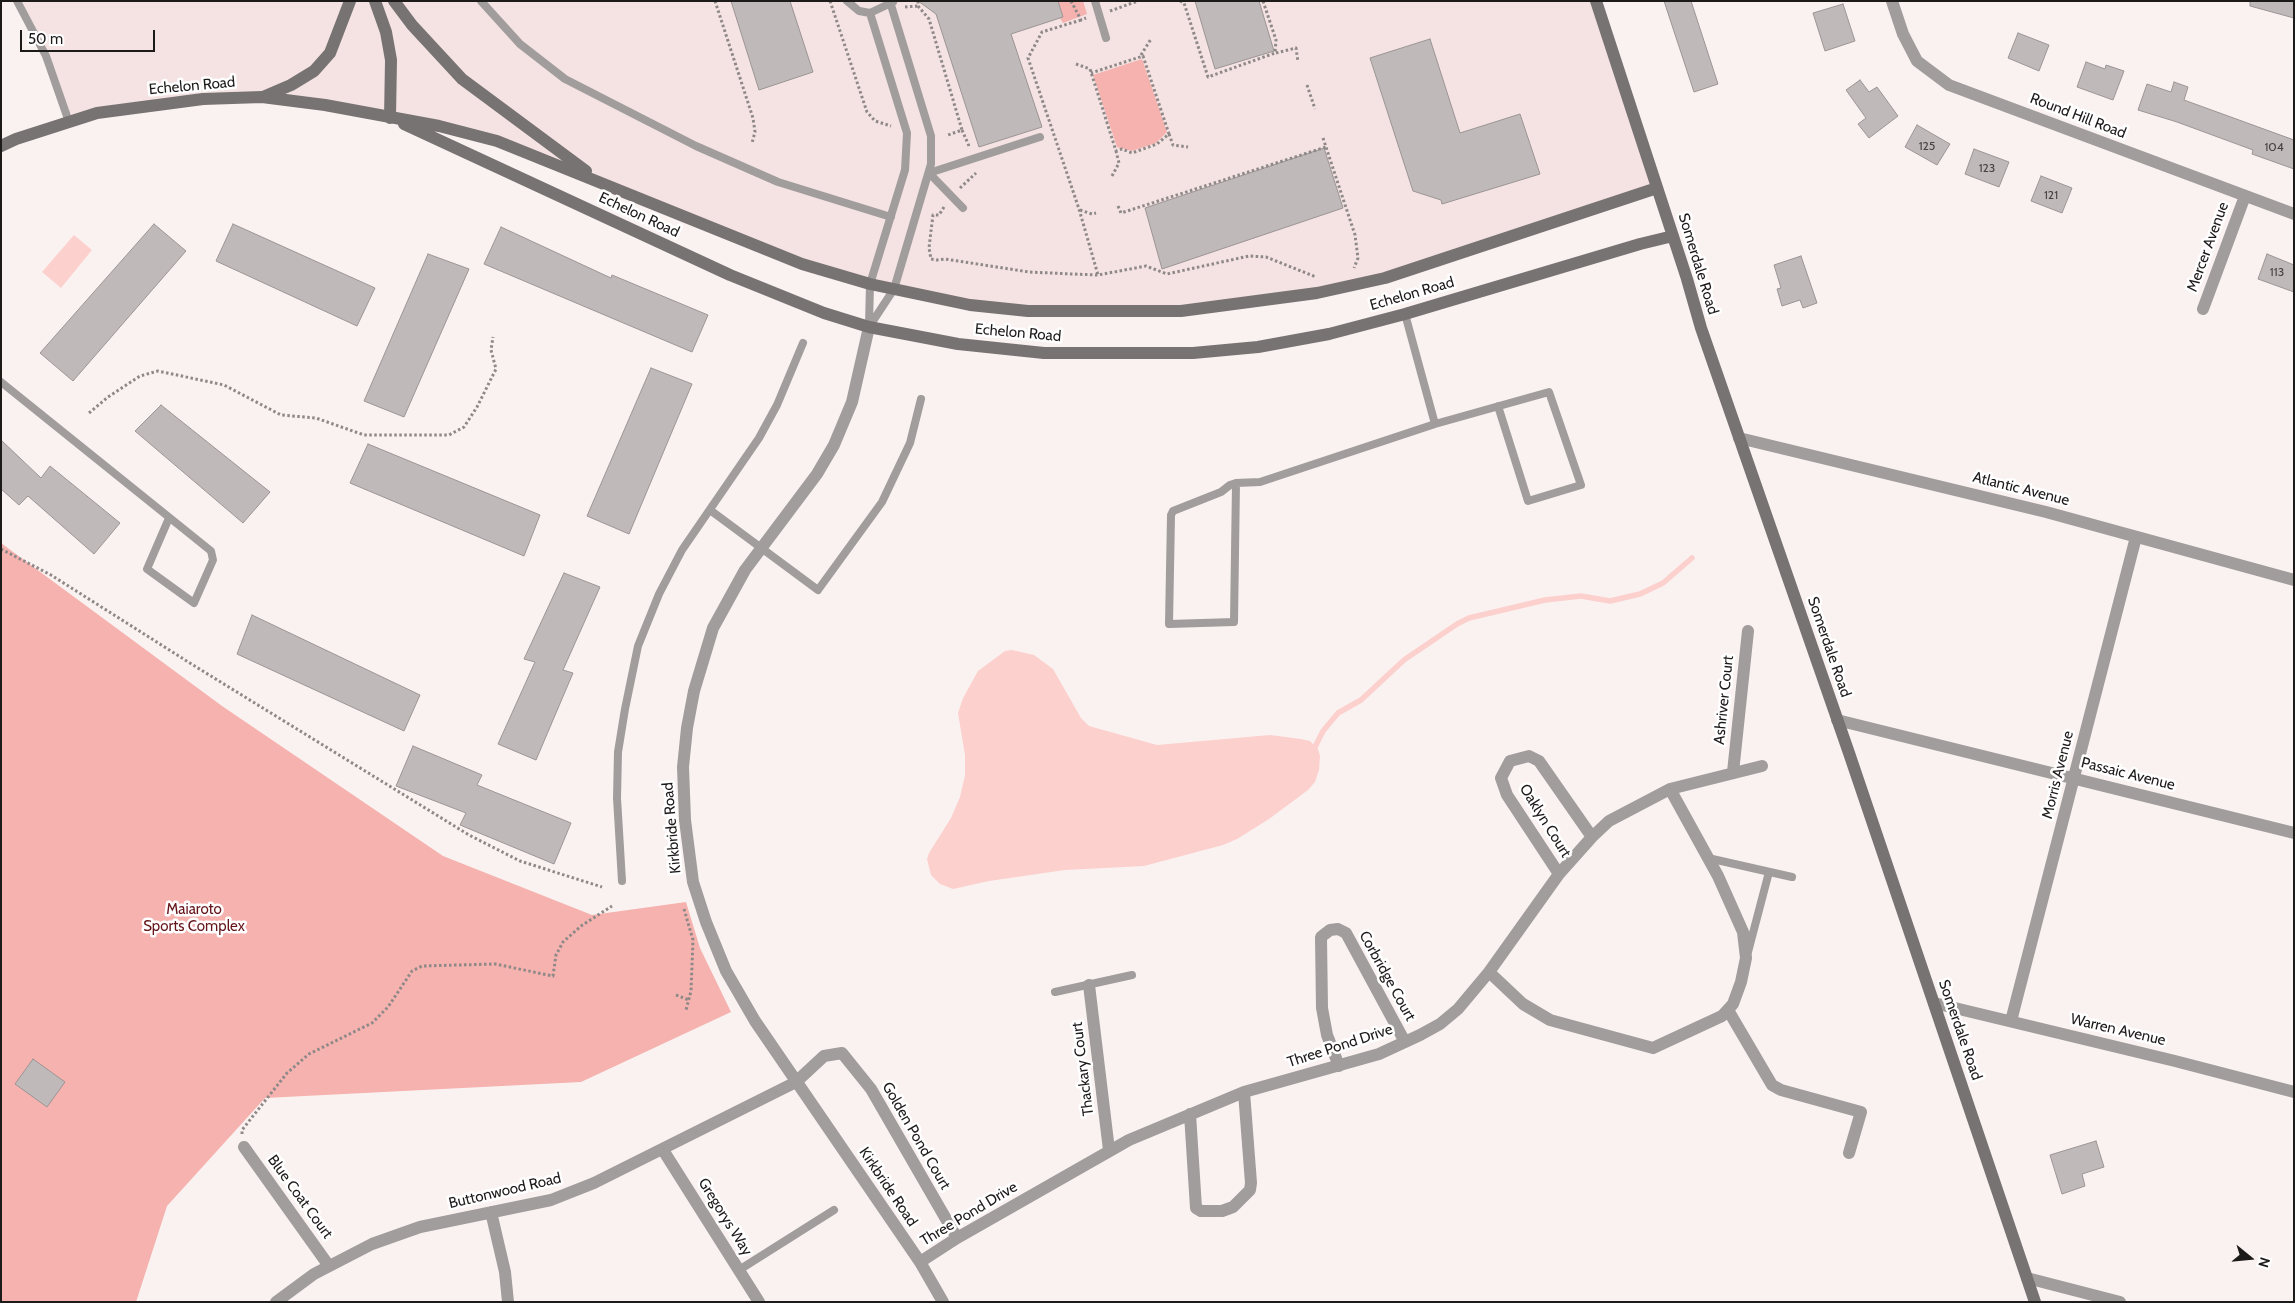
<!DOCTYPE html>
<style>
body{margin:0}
#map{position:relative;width:2295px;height:1303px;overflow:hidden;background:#faf2f1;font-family:Cabin,sans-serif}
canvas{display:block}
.frame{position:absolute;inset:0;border:2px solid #1d1a1a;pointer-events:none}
.north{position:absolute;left:2225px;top:1233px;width:50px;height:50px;-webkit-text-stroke:4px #fff;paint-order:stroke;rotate:107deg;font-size:14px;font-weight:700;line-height:20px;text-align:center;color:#1d1a1a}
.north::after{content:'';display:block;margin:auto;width:18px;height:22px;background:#1d1a1a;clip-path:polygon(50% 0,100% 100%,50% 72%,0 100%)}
.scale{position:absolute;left:20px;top:30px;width:135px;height:22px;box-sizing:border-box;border:2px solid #1d1a1a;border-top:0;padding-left:6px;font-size:15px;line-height:18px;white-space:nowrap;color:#1d1a1a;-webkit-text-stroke:4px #fff;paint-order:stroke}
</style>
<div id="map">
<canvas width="2295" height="1303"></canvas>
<div class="frame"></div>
<div class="north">N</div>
<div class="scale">50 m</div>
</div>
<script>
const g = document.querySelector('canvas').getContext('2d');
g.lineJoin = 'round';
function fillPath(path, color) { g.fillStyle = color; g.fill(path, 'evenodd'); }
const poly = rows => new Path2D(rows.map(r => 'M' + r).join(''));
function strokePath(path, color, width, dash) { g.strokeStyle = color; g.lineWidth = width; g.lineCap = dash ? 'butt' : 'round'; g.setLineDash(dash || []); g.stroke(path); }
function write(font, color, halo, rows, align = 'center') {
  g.font = font + ' Cabin,sans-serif'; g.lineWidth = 5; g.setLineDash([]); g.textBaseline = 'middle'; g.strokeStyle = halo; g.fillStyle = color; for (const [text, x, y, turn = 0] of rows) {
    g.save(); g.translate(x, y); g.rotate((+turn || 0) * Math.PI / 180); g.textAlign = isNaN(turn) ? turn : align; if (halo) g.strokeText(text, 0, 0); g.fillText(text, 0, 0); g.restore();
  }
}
fillPath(poly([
 [17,1,1596,1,1657,188,1385,278,1181,311,1028,311,870,284,497,141,262,97,69,122,53,73]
]), '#f4e3e2');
fillPath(poly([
 [1058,1,1083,1,1087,14,1063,23,1060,18,1063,17],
 [1142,59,1167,132,1156,143,1132,151,1117,147,1093,75],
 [1,543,222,706,443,856,592,915,686,902,700,948,731,1012,581,1082,265,1098,167,1206,136,1302,1,1302]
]), '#f5b2ae');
fillPath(poly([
 [74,235,92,250,61,288,42,272],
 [1012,650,1034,655,1053,669,1081,718,1089,726,1157,745,1270,735,1301,739,1310,741,1318,749,1320,756,1319,770,1315,782,1308,790,1269,819,1237,839,1223,845,1144,866,1065,870,989,881,953,889,940,884,931,875,927,859,929,853,951,818,960,797,965,775,965,755,958,713,963,698,978,671,1005,651]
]), '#fcd0cd');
strokePath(poly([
 [1312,753,1323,731,1338,713,1361,700,1404,660,1457,624,1469,618,1545,600,1581,596,1610,601,1640,594,1663,583,1692,558]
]), '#fcd0cd', 5.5);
const building = poly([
 [731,1,790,1,813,72,759,90,731,1],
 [918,1,1058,1,1063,17,1011,34,1042,127,979,147,936,14,918,1],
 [1195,1,1259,1,1274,51,1215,69,1195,1],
 [1664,1,1691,1,1718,84,1694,92,1664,1],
 [2250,1,2294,1,2294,18,2250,6,2250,1],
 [1843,4,1855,41,1825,51,1813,13,1843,4],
 [2018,33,2049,45,2039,71,2008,58,2018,33],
 [1430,39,1460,133,1520,114,1540,174,1442,204,1441,200,1413,191,1370,58,1430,39],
 [2086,62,2105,69,2106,65,2124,71,2113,100,2077,87,2086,62],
 [1860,80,1869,92,1877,87,1898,116,1869,138,1858,124,1866,118,1846,90,1860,80],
 [2174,82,2188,87,2184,100,2294,140,2294,169,2252,154,2253,150,2177,122,2138,110,2147,84,2171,92,2174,82],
 [1917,125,1950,144,1937,165,1905,147,1917,125],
 [1324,148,1343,208,1162,269,1145,208,1324,148],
 [1974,149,2009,162,1999,187,1965,174,1974,149],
 [2041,176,2072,188,2062,213,2031,201,2041,176],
 [154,224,186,251,73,381,40,353,154,224],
 [233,224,375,288,357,326,216,261,233,224],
 [501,227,611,278,612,275,708,315,692,352,484,264,501,227],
 [428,254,469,269,404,417,364,401,428,254],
 [2267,254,2294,265,2294,292,2258,279,2267,254],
 [1801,256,1817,303,1803,308,1800,300,1782,306,1777,289,1781,288,1774,265,1801,256],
 [651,368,692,384,629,534,587,516,651,368],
 [161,405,270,492,243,523,135,431,161,405],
 [1,440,41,478,50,466,120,523,94,554,28,496,19,505,1,489,1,440],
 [368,444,540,515,524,556,350,483,368,444],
 [564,573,600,587,563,670,573,673,536,760,498,744,535,662,524,659,564,573],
 [252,615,420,695,404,731,237,654,252,615],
 [413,746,482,775,477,785,571,823,554,864,460,825,466,813,396,786,413,746],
 [33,1059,65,1082,47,1107,15,1084,33,1059],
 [2096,1141,2104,1167,2082,1174,2085,1186,2062,1194,2050,1155,2096,1141]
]);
fillPath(building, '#c0b9b9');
strokePath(building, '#9c9595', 1);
strokePath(poly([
 [715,1,753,118,755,132,752,143],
 [830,1,867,112,875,121,891,126],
 [918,1,918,6,929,19,962,130,948,135],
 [1071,1,1081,20,1086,18],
 [1180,1,1184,3,1208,77,1275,53,1276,40,1263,1],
 [905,7,918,6],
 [1110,11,1138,1],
 [1081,20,1042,32,1028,58,1079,209,1098,275],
 [1276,53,1296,48,1298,62],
 [1141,55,1151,39],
 [1076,64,1090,69,1116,151,1122,149,1132,153,1157,144,1169,134,1143,56,1091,73],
 [1307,85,1315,109],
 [962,130,969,146],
 [1169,134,1173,145,1188,147],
 [1323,138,1355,235,1358,258,1354,268],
 [1112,176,1119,163,1116,151],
 [960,188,976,173],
 [1118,206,1121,213,1326,147],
 [944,207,939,215,933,215,931,231,929,248,931,259,937,260,945,259,1029,272,1072,274,1098,275,1146,266,1167,274,1249,256,1266,257,1316,277],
 [1080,210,1092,214,1096,213],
 [89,413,108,397,140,376,158,371,224,385,281,415,316,418,364,435,449,435,464,427,477,407,496,369,491,350,493,337],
 [1,549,51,575,193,665,469,835,520,861,602,887],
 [684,909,693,940,691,991,686,1010],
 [676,995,689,1000],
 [242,1134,242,1130,287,1073,309,1054,372,1023,388,1007,412,971,422,966,495,964,553,976,556,955,563,942,581,926,612,906]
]), '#8e8988', 3, [2.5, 2.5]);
strokePath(poly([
 [17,1,46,56,69,122],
 [481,1,520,44,565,79,696,146,778,182,891,217],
 [847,1,859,11,870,13,893,2],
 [1095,1,1106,38],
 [963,208,929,173,1040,137],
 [1405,314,1435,424],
 [869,325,870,284,905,170,907,133,870,13],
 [869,327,894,289,931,164,931,136,891,5],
 [1,382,211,551,213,560,194,603,147,569,169,518],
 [1236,483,1234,622,1169,624,1171,515,1173,511,1221,492,1230,485,1236,483,1260,482,1435,424,1549,392,1581,485,1528,501,1498,406],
 [710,510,818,590,882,502,910,443,921,399],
 [1708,858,1792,877],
 [622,881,617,798,618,752,625,709,638,646,659,594,682,550,759,438,777,405,803,343],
 [1748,952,1769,872],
 [1055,992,1132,975],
 [739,1270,834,1210]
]), '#a09d9c', 8);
strokePath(poly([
 [1892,1,1903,34,1917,61,1949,85,2294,214],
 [2203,309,2245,196],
 [869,327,852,402,834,445,817,474,745,570,713,628,694,691,687,728,683,767,685,820,693,882,706,922,726,971,755,1021,920,1262,943,1302],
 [1739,438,2046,512,2294,580],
 [1837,720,2294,833],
 [1733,772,1748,631],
 [1559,874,1507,795,1501,778,1510,761,1529,756,1539,761,1592,837],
 [1489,972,1523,1004,1550,1020,1653,1048,1722,1016,1733,1004,1741,982,1746,958,1743,932,1718,876,1670,789],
 [1089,985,1109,1150],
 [1934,1003,2175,1061,2294,1092],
 [1728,1010,1772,1085,1781,1090,1861,1112,1849,1153],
 [2011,1021,2136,537],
 [1339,1066,1327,1035,1322,1008,1321,937,1330,930,1338,929,1346,933,1405,1042],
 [1190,1114,1196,1208,1201,1211,1222,1211,1233,1207,1250,1190,1251,1183,1244,1092],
 [244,1147,329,1266],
 [663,1150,759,1302],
 [491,1212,505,1272,508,1302],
 [920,1262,957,1238,1129,1140,1244,1092,1379,1054,1420,1035,1440,1024,1458,1009,1489,972,1559,874,1592,837,1609,821,1670,789,1762,766],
 [2027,1278,2120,1302],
 [276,1302,314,1274,372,1244,420,1227,551,1200,594,1183,796,1082,824,1056,842,1053,871,1089,957,1238]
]), '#a09d9c', 12);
strokePath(poly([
 [375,1,386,32,391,60,390,118],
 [394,1,412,25,462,79,586,171],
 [1596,1,1687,279,1701,328,1849,753,2035,1302],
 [263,97,291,85,314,71,330,53,350,1],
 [404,124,730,275,824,313,869,327,958,344,1044,353,1193,353,1258,347,1329,334,1405,314,1640,244,1673,236],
 [1,146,16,139,97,113,203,99,262,97,325,105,439,126,497,141,802,264,870,284,970,305,1028,311,1181,311,1317,293,1385,278,1657,188]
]), '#787373', 12);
write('12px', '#464242', null, [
 ["125",1927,146],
 ["104",2274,147],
 ["123",1987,168],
 ["121",2051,195],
 ["113",2277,272]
]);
write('15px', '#1d1a1a', '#fff', [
 ["Echelon Road",192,86,-5],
 ["Round Hill Road",2078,116,21],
 ["Echelon Road",639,215,25],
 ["Mercer Avenue",2208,247,-70],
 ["Somerdale Road",1698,264,73],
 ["Echelon Road",1412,294,-16],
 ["Echelon Road",1018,333,5],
 ["Atlantic Avenue",2021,489,14],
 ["Somerdale Road",1829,647,71],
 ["Ashriver Court",1724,700,-84],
 ["Passaic Avenue",2128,774,14],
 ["Morris Avenue",2058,775,-76],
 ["Oaklyn Court",1545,821,58],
 ["Kirkbride Road",672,828,-95],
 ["Corbridge Court",1387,976,61],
 ["Somerdale Road",1960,1030,71],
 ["Warren Avenue",2118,1030,13],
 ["Three Pond Drive",1340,1046,-18],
 ["Thackary Court",1083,1069,-97],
 ["Golden Pond Court",916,1136,60],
 ["Kirkbride Road",888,1187,56],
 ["Buttonwood Road",505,1191,-13],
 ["Blue Coat Court",300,1197,54],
 ["Three Pond Drive",969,1214,-31],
 ["Gregorys Way",725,1217,58]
]);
write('15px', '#65151a', '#fff', [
 ["Maiaroto",194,910],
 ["Sports Complex",194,927]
]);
</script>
